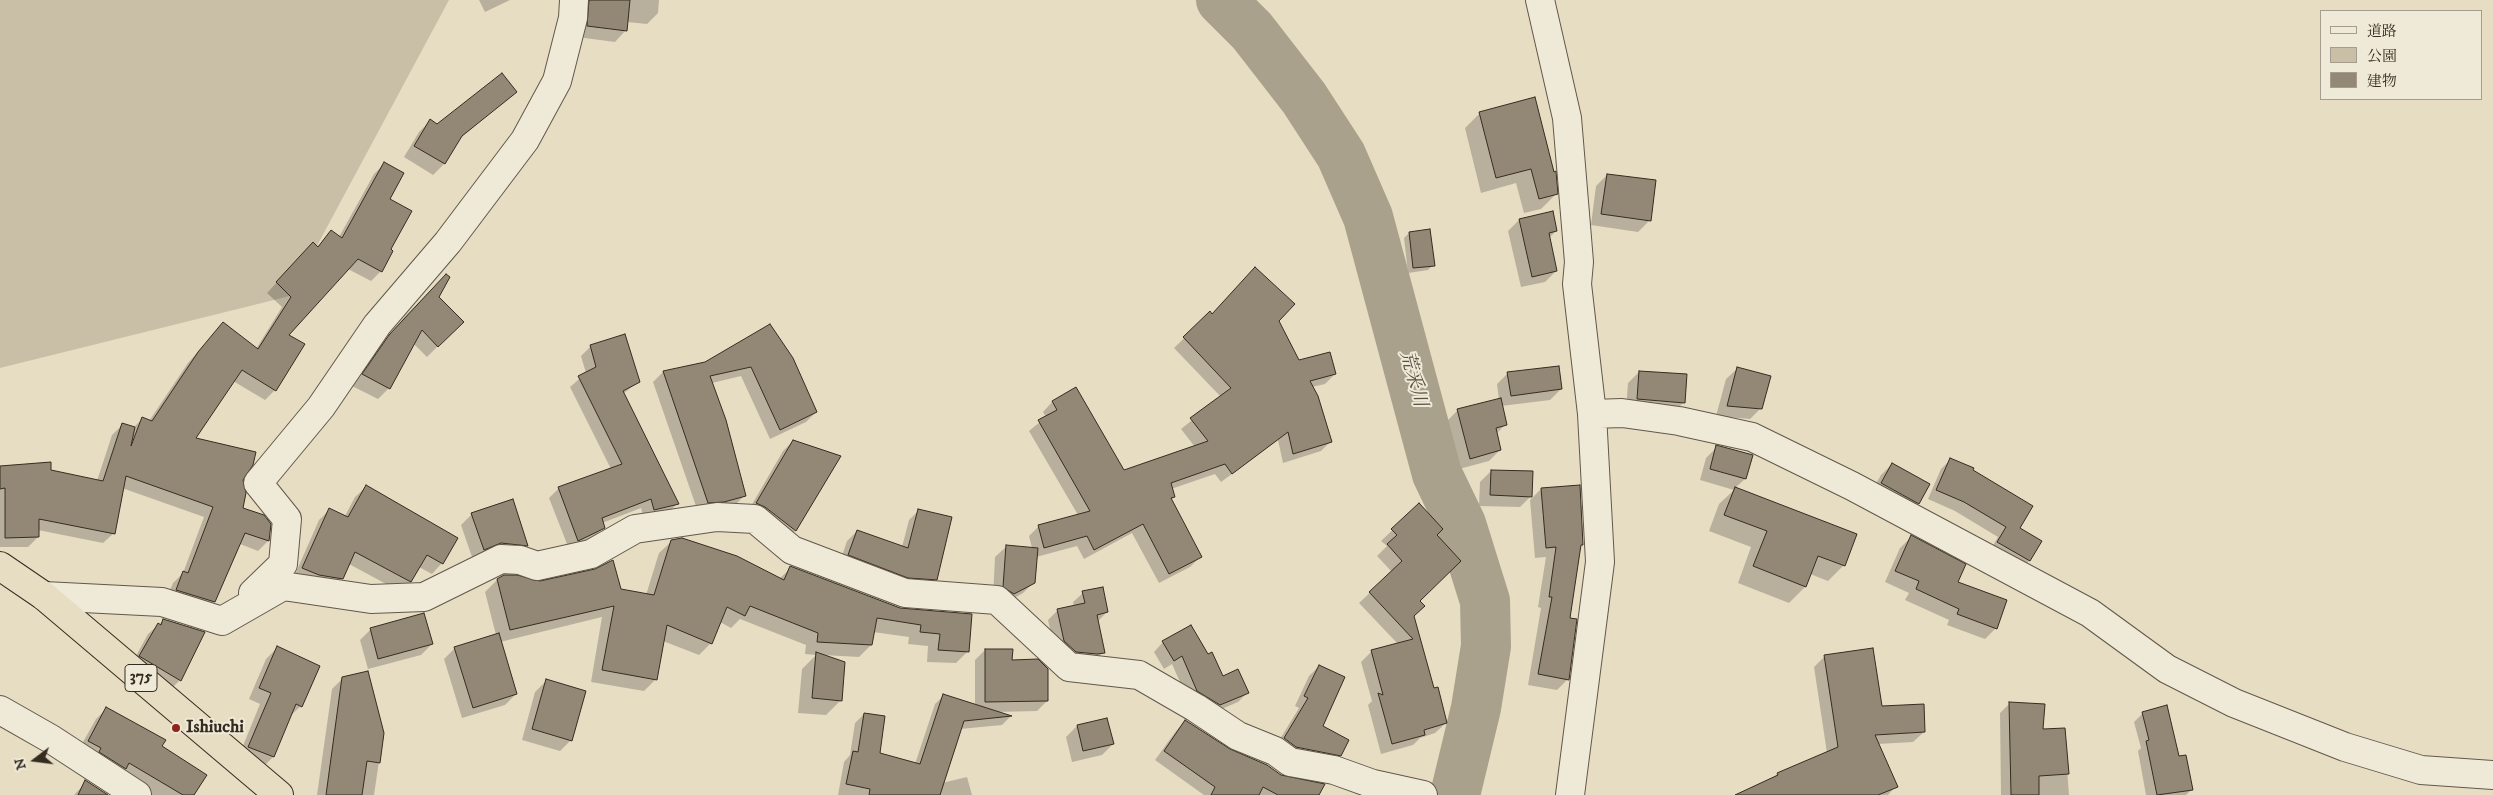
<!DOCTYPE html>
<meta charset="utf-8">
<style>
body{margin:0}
#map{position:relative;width:2493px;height:795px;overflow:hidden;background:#e7ddc3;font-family:"IM FELL DW Pica","Noto Serif JP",serif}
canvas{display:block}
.legend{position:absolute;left:2320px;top:10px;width:162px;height:90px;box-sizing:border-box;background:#efe9d8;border:1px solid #a59d8f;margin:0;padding:6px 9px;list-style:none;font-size:15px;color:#352c21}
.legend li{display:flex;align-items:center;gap:10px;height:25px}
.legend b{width:25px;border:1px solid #a59d8f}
.north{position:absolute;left:10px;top:735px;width:50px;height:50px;-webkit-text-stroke:4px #efe9d8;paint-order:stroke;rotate:255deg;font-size:14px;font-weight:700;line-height:20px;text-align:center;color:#352c21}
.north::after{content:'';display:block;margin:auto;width:18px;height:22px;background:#352c21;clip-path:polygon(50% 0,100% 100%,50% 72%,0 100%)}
</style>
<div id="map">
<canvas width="2493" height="795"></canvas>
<ul class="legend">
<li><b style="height:6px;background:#efe9d8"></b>道路</li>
<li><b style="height:14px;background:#c9bfa7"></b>公園</li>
<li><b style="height:14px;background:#928875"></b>建物</li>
</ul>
<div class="north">N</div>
</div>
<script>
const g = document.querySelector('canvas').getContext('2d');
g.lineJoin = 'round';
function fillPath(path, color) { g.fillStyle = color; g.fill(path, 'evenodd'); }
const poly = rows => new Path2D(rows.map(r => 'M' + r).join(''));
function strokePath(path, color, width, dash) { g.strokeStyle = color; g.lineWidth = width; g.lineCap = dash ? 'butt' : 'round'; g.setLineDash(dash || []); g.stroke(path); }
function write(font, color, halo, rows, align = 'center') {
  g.font = font + ' "IM FELL DW Pica","Noto Serif JP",serif'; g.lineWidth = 4; g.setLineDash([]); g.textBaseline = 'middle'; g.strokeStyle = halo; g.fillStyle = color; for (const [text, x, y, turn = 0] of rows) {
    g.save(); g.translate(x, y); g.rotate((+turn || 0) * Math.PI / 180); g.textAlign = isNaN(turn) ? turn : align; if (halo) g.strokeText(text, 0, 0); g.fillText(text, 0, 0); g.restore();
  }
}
fillPath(poly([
 [0,0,449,0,290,296,0,368]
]), '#c9bfa7');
fillPath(poly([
 [479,0,510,0,485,12],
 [575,0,588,0,591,7,591,0,659,0,658,13,647,24,627,22,626,30,615,42,577,37],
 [515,92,458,140,444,164,433,175,404,157,419,132,430,121,438,126],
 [1480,113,1556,194,1541,209,1524,213,1516,183,1481,193,1465,128],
 [384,164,389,200,389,250,381,271,371,281,348,269,287,335,275,390,265,400,233,381,194,438,241,480,241,509,270,524,268,541,258,551,240,544,214,602,203,612,166,600,173,583,183,573,204,517,122,488,114,533,103,543,38,530,38,537,28,547,0,547,0,468,50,471,97,481,112,435,122,425,133,428,142,419,149,421,188,363,223,324,256,349,282,307,267,293,303,254,317,247,332,231,339,237,374,174],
 [1607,175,1649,221,1638,232,1591,225,1596,186],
 [1519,220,1556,231,1549,238,1556,271,1545,282,1521,287,1508,231],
 [1409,233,1433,265,1428,270,1408,273,1404,238],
 [446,275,438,297,462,322,427,357,413,343,389,388,378,399,352,386,379,347,406,315],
 [1210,313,1212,315,1277,321,1298,362,1335,374,1325,384,1312,387,1331,441,1321,451,1283,463,1278,440,1221,482,1215,474,1171,489,1174,497,1171,500,1200,557,1190,567,1159,583,1132,533,1084,559,1077,546,1036,557,1034,582,1023,593,1002,605,993,598,995,557,1007,546,1032,548,1029,536,1039,526,1078,515,1029,431,1046,417,1043,412,1052,402,1076,389,1123,472,1195,447,1181,429,1221,397,1174,348],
 [770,325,816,412,806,422,770,439,741,376,712,383,744,496,734,506,698,512,653,382,663,372,706,363],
 [590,347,639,381,623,394,677,504,668,513,644,519,641,508,602,523,603,528,593,538,569,549,549,498,559,488,611,469,570,387,586,373,581,356],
 [1738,368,1761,408,1750,419,1716,416,1726,379],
 [1639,372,1684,402,1673,413,1626,410,1628,383],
 [1508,373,1561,389,1550,400,1501,406,1506,424,1496,434,1500,450,1489,461,1459,469,1447,421,1458,410,1499,400,1497,384],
 [793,441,795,531,786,540,747,513,783,451],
 [1717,447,1751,456,1745,479,1735,488,1844,565,1828,581,1810,574,1805,587,1789,603,1738,583,1751,547,1709,531,1719,504,1734,490,1700,480,1706,458],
 [1951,459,1972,471,2018,528,2040,542,2029,561,2019,570,1989,552,1998,537,1955,511,1928,499,1941,469],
 [1892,464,1918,503,1906,514,1870,494,1881,475],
 [1491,471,1531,496,1520,507,1479,506,1480,482],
 [366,487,442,563,432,574,419,567,412,581,401,592,349,564,342,578,332,589,293,579,319,520,329,510,345,516,355,497],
 [1541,489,1582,544,1580,547,1569,619,1568,679,1557,690,1528,685,1541,608,1538,607,1546,557,1535,558,1530,500],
 [512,501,526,546,516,557,473,560,461,525,472,514],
 [1419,505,1435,535,1413,616,1433,690,1446,723,1435,733,1420,738,1413,745,1381,754,1368,705,1372,701,1361,662,1372,651,1398,644,1359,603,1392,572,1377,556,1387,546,1381,541],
 [919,510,936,579,926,589,839,565,847,541,857,531,902,547,909,520],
 [1911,537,1956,582,1996,628,1985,639,1947,625,1949,620,1905,600,1909,593,1885,582,1900,548],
 [672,541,779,579,791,568,899,609,968,651,956,663,927,662,928,646,908,644,909,637,873,632,871,645,859,657,823,655,841,700,826,715,798,713,802,669,816,655,805,654,806,645,740,619,731,628,720,622,711,643,699,655,663,641,656,679,644,691,591,682,602,617,500,642,516,694,505,705,462,718,444,659,455,648,496,635,485,592,497,580,620,590,646,595,659,553],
 [1083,593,1107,612,1097,622,1103,652,1094,662,1055,651,1048,620,1058,610,1074,607,1073,602],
 [164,620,180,680,170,690,130,667,148,634],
 [371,629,432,644,421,655,368,669,360,640],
 [1163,642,1222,678,1247,693,1238,702,1210,714,1188,700,1172,664,1164,669,1154,652],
 [277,648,301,706,289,717,273,757,262,768,238,758,260,704,249,699,266,659],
 [985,650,1011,661,1047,701,1037,711,995,712,1010,717,1002,725,960,729,942,783,967,777,972,795,838,795,844,762,850,755,855,723,864,714,879,754,915,764,935,704,944,695,975,705,975,660],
 [1825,656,1880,707,1924,732,1913,742,1878,744,1896,786,1888,795,1738,795,1772,779,1777,774,1827,753,1814,667],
 [1319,666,1321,726,1340,755,1329,765,1274,749,1299,708,1295,706,1309,676],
 [342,679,383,734,374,795,317,795,332,689],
 [546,681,571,740,560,751,522,740,535,692],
 [2010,703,2042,731,2064,729,2069,795,2001,795,2000,713],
 [106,709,161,747,192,795,138,795,78,751,96,719],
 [2143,713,2191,790,2186,795,2146,795,2138,751,2141,748,2134,722],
 [1185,721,1229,750,1318,795,1204,795,1155,760,1176,731],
 [1077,726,1113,744,1102,755,1072,762,1066,737],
 [86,782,108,795,74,795]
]), '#0003');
strokePath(poly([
 [1221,0,1252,31,1304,98,1341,155,1368,217,1437,474,1461,524,1485,601,1486,646,1476,708,1455,795]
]), '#aaa18c', 50);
const building = poly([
 [589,0,630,0,627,31,587,26,589,0],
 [502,73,517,92,462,136,445,164,414,146,430,119,437,124,502,73],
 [1535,97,1554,172,1556,171,1558,194,1539,199,1531,169,1496,178,1479,112,1535,97],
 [384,162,404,173,390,199,412,211,391,249,393,251,382,272,358,259,289,335,305,344,276,391,242,370,196,438,256,452,253,465,243,480,246,493,243,508,264,515,271,524,269,541,245,533,215,602,176,590,183,571,188,573,213,507,126,476,115,534,39,519,39,537,5,538,5,488,0,489,0,466,51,462,51,470,103,481,122,423,135,427,131,446,142,417,152,421,198,352,223,322,258,349,291,297,276,282,313,242,318,247,331,230,342,238,384,162],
 [1607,174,1656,180,1651,221,1601,214,1607,174],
 [1553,211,1557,231,1549,233,1557,271,1532,277,1519,219,1553,211],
 [1430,229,1435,266,1413,268,1409,232,1430,229],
 [1255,267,1295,304,1279,321,1299,360,1330,352,1336,374,1310,381,1318,396,1332,442,1293,454,1288,432,1232,474,1225,464,1171,483,1175,497,1171,498,1202,557,1169,574,1143,524,1094,550,1087,536,1044,548,1038,525,1090,511,1038,420,1057,410,1052,401,1076,387,1124,470,1208,441,1190,418,1231,388,1183,337,1210,311,1212,314,1255,267],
 [446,274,450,277,439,297,464,322,438,347,422,330,390,389,362,374,389,335,446,274],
 [770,324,793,358,817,412,780,430,751,367,710,376,726,420,746,496,724,502,708,503,663,371,705,362,770,324],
 [625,334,640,382,623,391,679,504,654,510,651,499,602,518,605,528,578,541,558,487,622,464,578,376,596,367,590,345,625,334],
 [1559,366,1562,389,1511,396,1507,372,1559,366],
 [1737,367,1771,376,1762,409,1727,406,1737,367],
 [1639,371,1687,374,1685,403,1637,399,1639,371],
 [1501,398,1507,425,1496,428,1501,450,1470,459,1457,409,1501,398],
 [793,440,841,456,796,531,765,507,756,503,793,440],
 [1716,445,1753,455,1746,479,1710,469,1716,445],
 [1950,458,1974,468,1973,470,2033,506,2020,528,2042,541,2030,561,1997,542,2006,527,1964,502,1936,490,1950,458],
 [1892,463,1930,484,1919,504,1881,483,1892,463],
 [1491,470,1533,471,1532,497,1490,495,1491,470],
 [366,485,458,538,443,564,427,555,411,582,355,552,343,579,319,575,302,568,329,508,348,517,366,485],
 [1580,485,1583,545,1581,545,1570,618,1577,619,1569,680,1538,674,1552,597,1549,597,1556,547,1546,548,1541,488,1580,485],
 [1735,487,1857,534,1845,566,1818,556,1806,587,1753,566,1767,531,1724,515,1735,487],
 [513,499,528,546,501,543,484,550,471,513,513,499],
 [1419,503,1443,529,1437,535,1461,561,1420,601,1425,606,1414,616,1434,688,1438,687,1447,723,1424,730,1425,735,1392,744,1378,693,1383,695,1371,650,1413,639,1369,592,1402,561,1387,544,1397,535,1391,529,1419,503],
 [918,509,952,517,937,580,908,578,848,555,857,530,908,548,918,509],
 [1911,535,1966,564,1958,582,2007,600,1997,629,1957,614,1959,609,1916,589,1919,581,1895,571,1911,535],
 [682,538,737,556,784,580,790,566,900,608,972,614,969,652,938,650,940,634,920,632,921,625,877,618,872,645,817,642,818,633,750,606,745,616,727,607,712,644,667,625,657,680,602,670,614,606,510,630,497,579,504,575,517,575,540,581,595,569,613,560,621,589,654,595,671,540,682,538],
 [1006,545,1038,548,1035,583,1014,594,1003,587,1006,545],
 [1103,587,1108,612,1097,615,1105,653,1097,654,1076,652,1064,641,1057,609,1085,603,1082,591,1103,587],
 [424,613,433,644,378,659,370,628,424,613],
 [163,619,205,632,181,681,139,656,158,623,161,625,163,619],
 [1191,625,1208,654,1212,652,1223,676,1238,669,1249,693,1220,705,1197,691,1182,656,1174,661,1162,641,1191,625],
 [499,633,517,694,473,708,454,647,499,633],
 [277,646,320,666,302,707,296,704,274,757,248,747,271,693,259,688,277,646],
 [1873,648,1882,706,1924,704,1925,732,1875,735,1898,787,1878,795,1735,795,1778,775,1777,773,1838,747,1824,655,1873,648],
 [985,649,1013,649,1012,660,1038,659,1048,669,1048,701,985,702,985,649],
 [816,652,845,662,842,701,812,698,816,652],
 [1319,665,1345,677,1323,726,1349,740,1341,756,1296,747,1284,738,1308,698,1304,696,1319,665],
 [368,671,384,733,380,763,367,761,362,795,326,795,342,677,368,671],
 [546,679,586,691,572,741,532,729,546,679],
 [943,694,1012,716,964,721,940,795,869,795,870,789,846,784,853,751,858,752,864,713,885,716,880,753,920,764,943,694],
 [2009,702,2045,704,2043,729,2065,728,2069,774,2039,776,2039,795,2011,795,2009,702],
 [2167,705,2179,756,2186,755,2193,790,2157,795,2146,741,2149,740,2142,712,2167,705],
 [106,707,166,740,162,746,207,775,194,795,183,795,129,763,126,769,99,752,101,748,88,741,106,707],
 [1107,718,1114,744,1083,751,1077,725,1107,718],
 [1185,720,1230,749,1267,765,1281,775,1325,784,1319,795,1278,795,1263,787,1259,795,1211,795,1215,787,1164,751,1185,720],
 [85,780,108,795,78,795,85,780]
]);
fillPath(building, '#928875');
strokePath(building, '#352c21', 1);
const minor = poly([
 [1540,0,1567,118,1579,262,1577,284,1592,414,1600,562,1570,795],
 [1592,414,1622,413,1679,421,1752,437,1852,486,2090,613,2167,669,2234,703,2345,747,2421,770,2493,775],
 [253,593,283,564,287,519,258,483,321,407,377,325,448,242,525,140,557,81,573,18,574,0],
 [44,596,162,602,222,621,283,586,371,599,424,597,501,559,520,560,537,566,591,554,635,529,717,517,755,519,792,550,905,593,997,600,1069,667,1139,675,1196,708,1238,736,1275,751,1290,762,1334,770,1373,784,1423,795],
 [0,710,51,739,137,795]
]);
const highway = poly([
 [0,566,44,596,279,795]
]);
strokePath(minor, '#62584a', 30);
strokePath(highway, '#352c21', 30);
strokePath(minor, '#efe9d8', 28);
strokePath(highway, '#e7ddc3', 28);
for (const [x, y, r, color] of [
 [176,728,5,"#8f2418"]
]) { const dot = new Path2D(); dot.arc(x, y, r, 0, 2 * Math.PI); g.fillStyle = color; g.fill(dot); strokePath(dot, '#efe9d8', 2); }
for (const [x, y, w] of [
 [141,678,32]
]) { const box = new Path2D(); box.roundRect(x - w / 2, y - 13.5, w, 27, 4); g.fillStyle = '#efe9d8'; g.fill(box); strokePath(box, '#352c21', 1); }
write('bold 16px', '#352c21', null, [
 ["375",141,678]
]);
write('bold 18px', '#352c21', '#efe9d8', [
 ["Ishiuchi",186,728]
], 'left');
write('italic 19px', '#584f41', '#efe9d8', [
 ["荒釆川",1412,379,75]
]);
</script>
